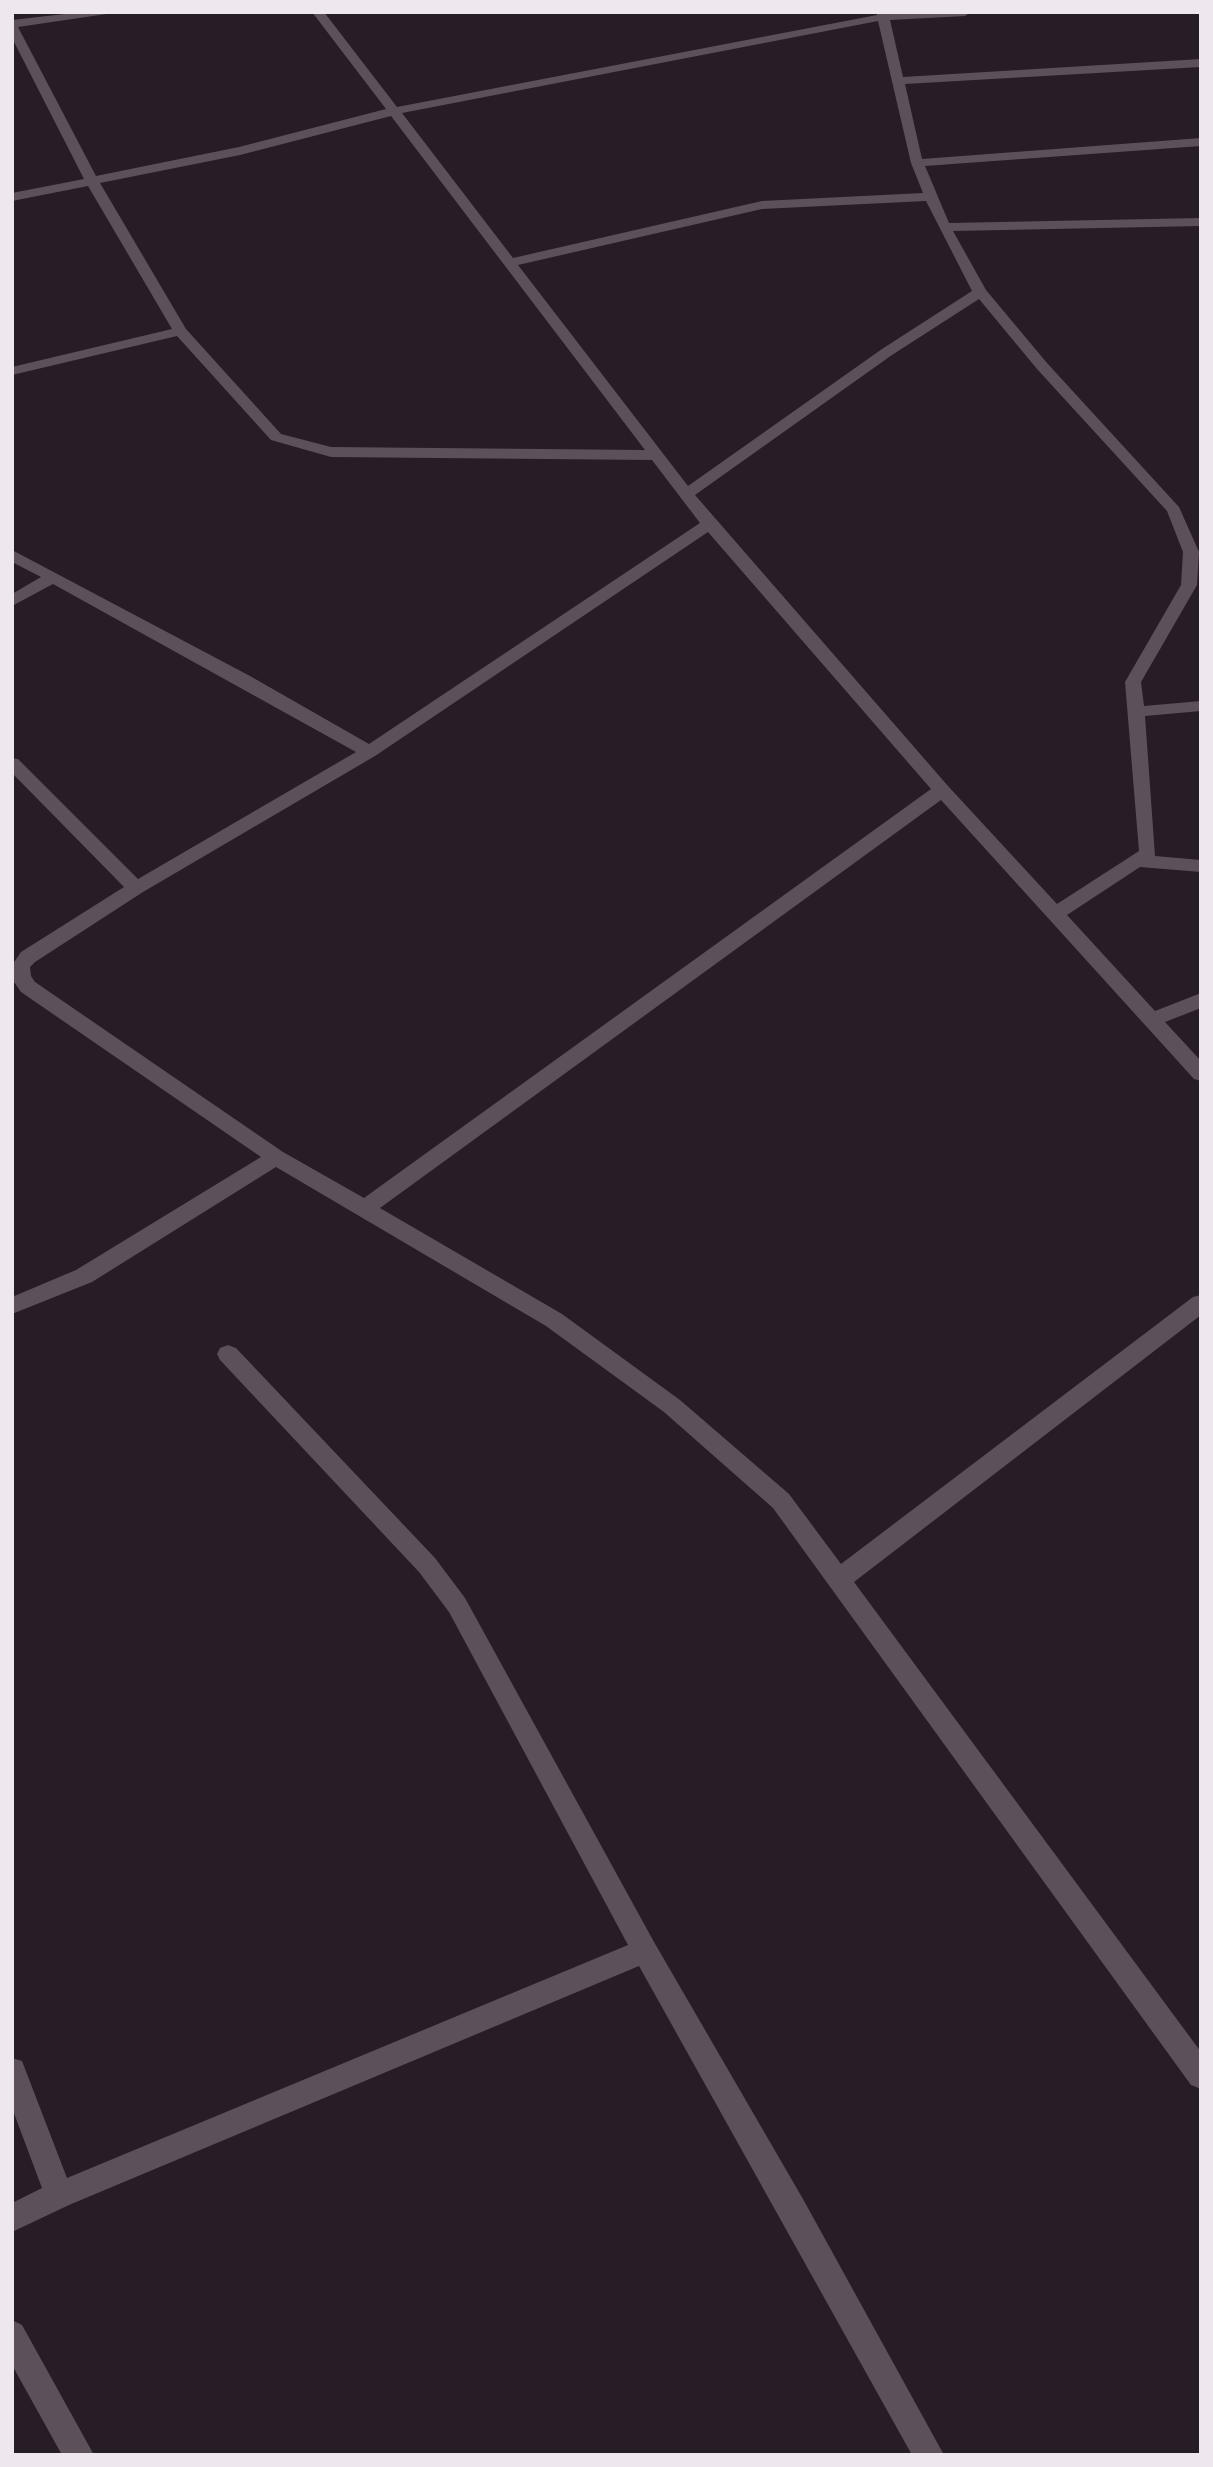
<!DOCTYPE html>
<style>
body{margin:0}
#map{position:relative;width:1213px;height:2467px;overflow:hidden;background:#271d26;font-family:Lato,sans-serif}
canvas{display:block}
.frame{position:absolute;inset:0;border:14px solid #eee8ee;pointer-events:none}
</style>
<div id="map">
<canvas width="1213" height="2467"></canvas>
<div class="frame"></div>
</div>
<script>
const g = document.querySelector('canvas').getContext('2d');
g.lineJoin = 'round';
const poly = rows => new Path2D(rows.map(r => 'M' + r).join(''));
function fillPath(path, color) { g.fillStyle = color; g.fill(path, 'evenodd'); }
fillPath(poly([
 [82,12,120,12,18,27,96,176,239,147,386,109,312,12,324,12,397,107,877,15,876,12,971,12,965,16,890,20,903,77,1201,59,1201,67,905,84,922,159,1201,138,1201,146,925,166,949,223,1201,218,1201,226,953,231,986,290,1047,363,1179,507,1199,552,1197,585,1141,682,1144,706,1201,701,1201,711,1145,716,1155,856,1201,860,1201,872,1140,867,1067,915,1155,1011,1201,993,1201,1008,1165,1022,1201,1061,1201,1081,1194,1079,941,800,380,1208,562,1314,680,1400,789,1494,841,1564,1193,1297,1201,1295,1201,1315,854,1582,1201,2052,1201,2089,1191,2085,773,1508,664,1412,546,1326,276,1167,92,1282,12,1314,12,1297,76,1270,261,1157,21,992,14,982,12,965,21,952,124,887,12,773,12,758,18,759,138,879,356,752,53,584,12,606,12,594,41,577,12,562,12,550,250,676,369,744,700,523,652,460,331,457,271,440,177,336,12,375,12,367,172,329,88,186,12,201,12,193,84,179,12,38,12,20,82,12],
 [878,21,911,163,923,193,762,201,513,258,402,113,878,21],
 [391,116,645,450,331,447,281,434,186,329,100,183,240,155,391,116],
 [926,201,972,291,882,349,688,486,518,265,762,209,926,201],
 [979,299,1037,369,1167,511,1183,552,1181,585,1125,682,1139,851,1057,904,948,786,695,495,892,355,979,299],
 [708,532,931,789,364,1198,283,1152,35,982,31,976,30,967,35,962,143,892,375,756,708,532],
 [228,1345,236,1348,435,1558,465,1598,654,1942,803,2199,944,2455,912,2455,639,1966,69,2205,12,2232,12,2203,42,2188,12,2108,12,2058,22,2061,67,2178,628,1945,449,1612,419,1572,220,1360,217,1354,220,1348,228,1345],
 [12,2320,22,2325,94,2455,62,2455,12,2365,12,2320]
]), '#5c515b');
</script>
